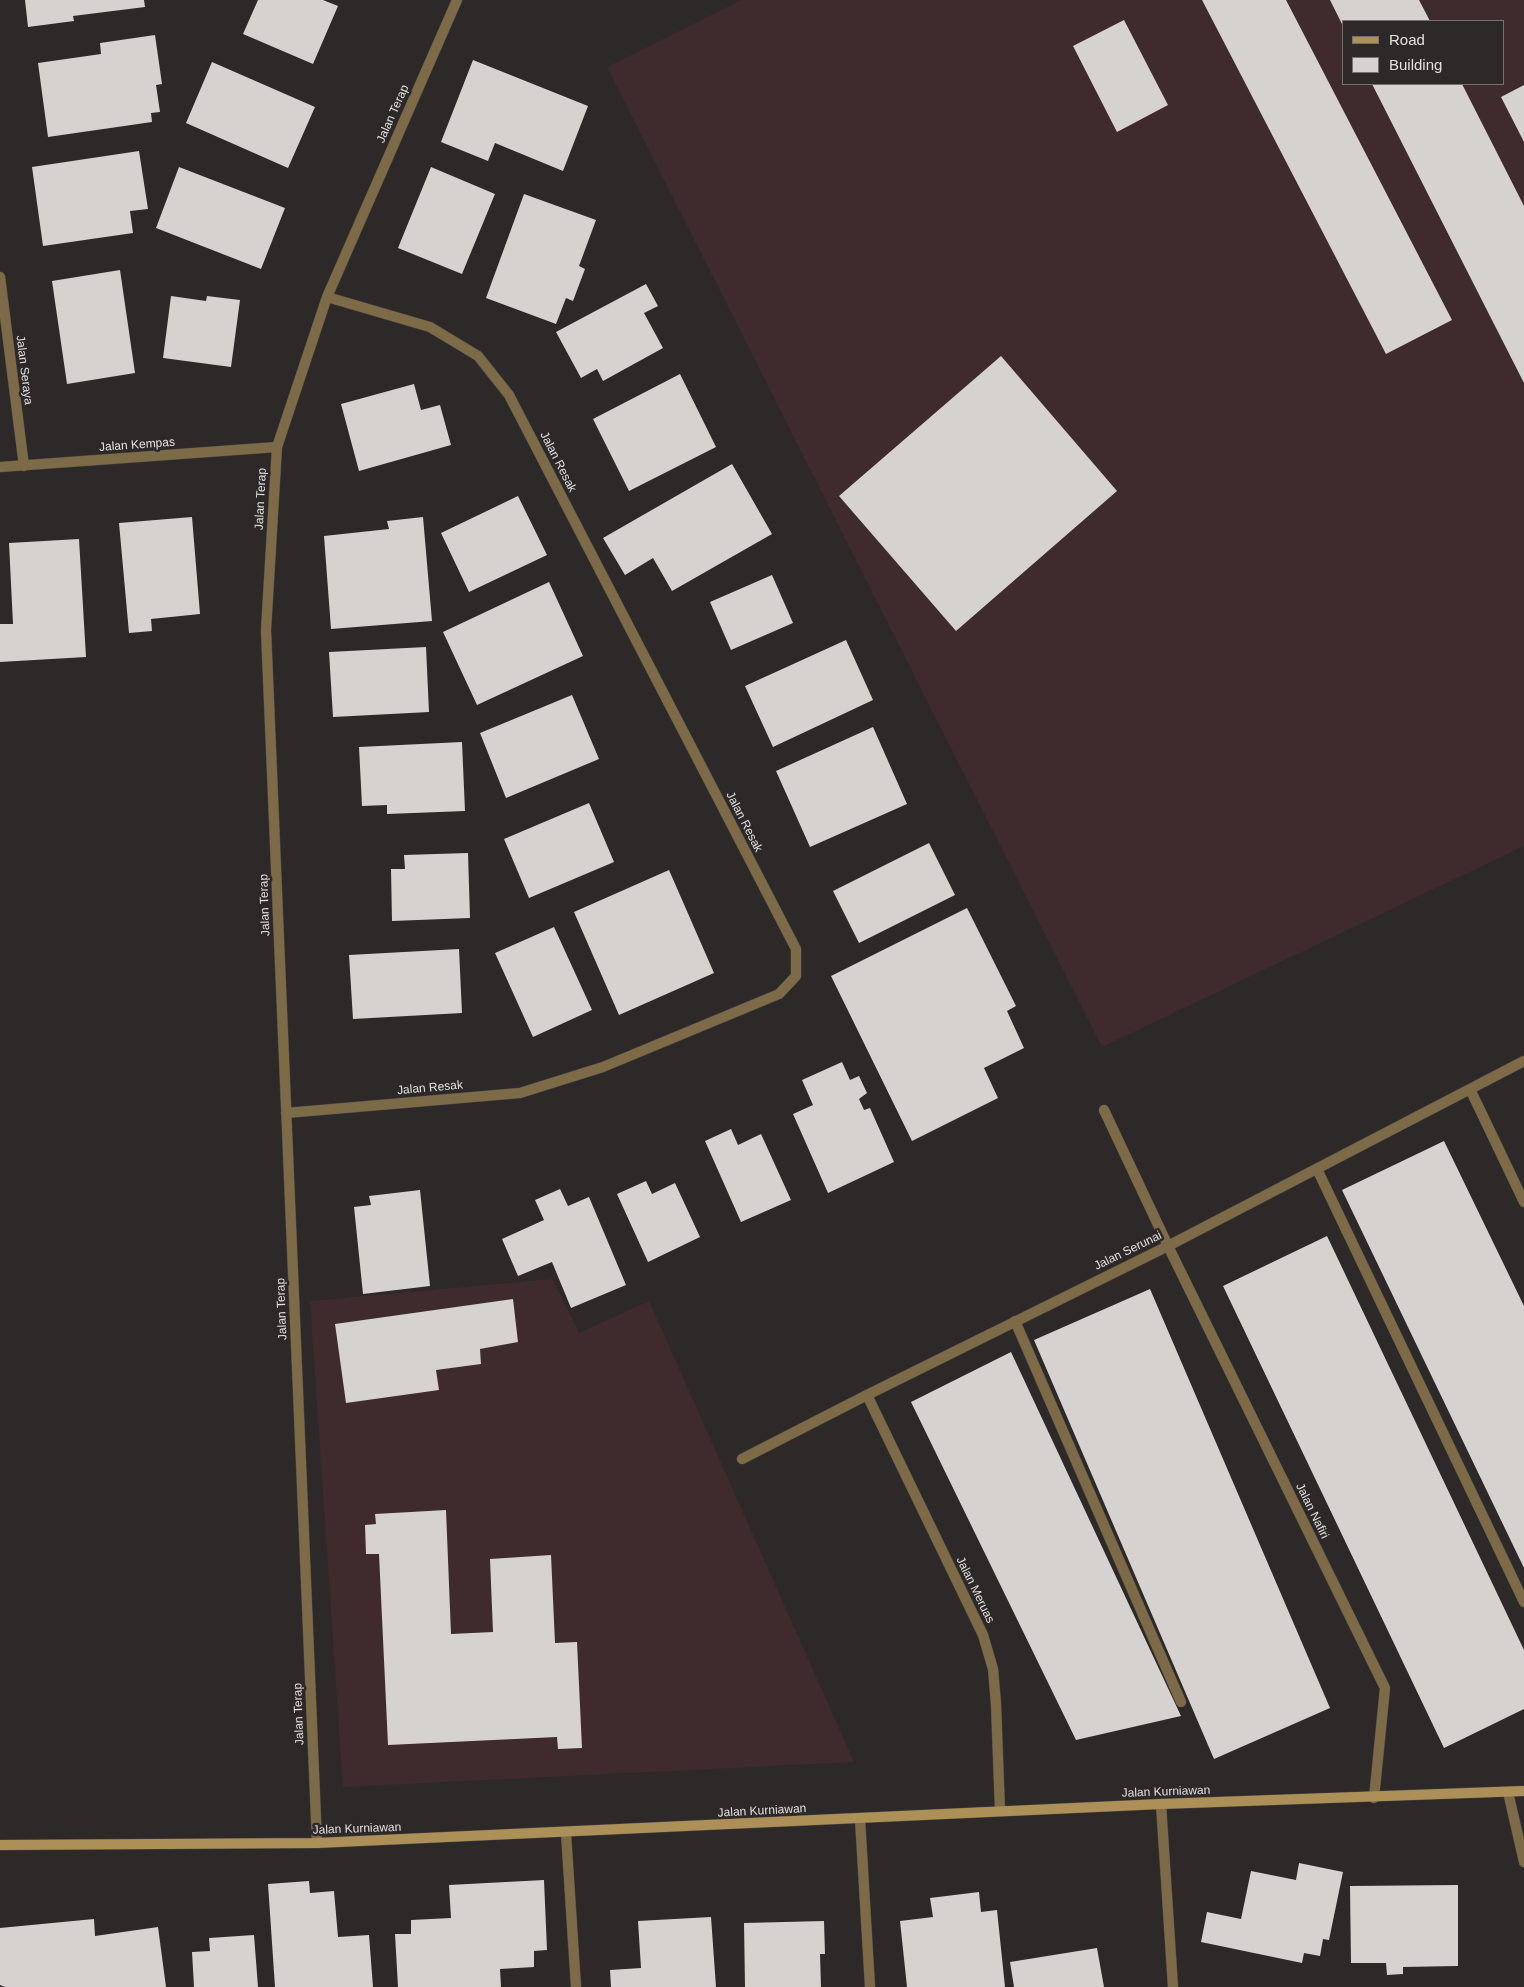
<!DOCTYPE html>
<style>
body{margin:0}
#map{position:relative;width:1524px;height:1987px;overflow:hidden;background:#2c2928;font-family:Arial,sans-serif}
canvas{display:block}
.legend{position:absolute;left:1342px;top:20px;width:162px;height:65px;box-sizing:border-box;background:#2c2928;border:1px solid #757271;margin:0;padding:6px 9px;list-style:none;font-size:15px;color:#e2e0df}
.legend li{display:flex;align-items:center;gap:10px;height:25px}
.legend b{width:25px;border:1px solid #757271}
</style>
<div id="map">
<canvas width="1524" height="1987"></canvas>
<ul class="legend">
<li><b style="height:6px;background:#ac9057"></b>Road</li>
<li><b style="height:14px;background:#d6d2d0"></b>Building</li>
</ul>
</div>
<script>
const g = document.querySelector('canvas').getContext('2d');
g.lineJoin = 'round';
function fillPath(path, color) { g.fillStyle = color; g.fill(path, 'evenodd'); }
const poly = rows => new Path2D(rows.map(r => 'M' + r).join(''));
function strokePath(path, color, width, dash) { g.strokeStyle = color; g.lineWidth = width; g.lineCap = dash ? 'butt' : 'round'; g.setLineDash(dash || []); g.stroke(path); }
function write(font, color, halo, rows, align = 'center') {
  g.font = font + ' Arial,sans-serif'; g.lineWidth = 5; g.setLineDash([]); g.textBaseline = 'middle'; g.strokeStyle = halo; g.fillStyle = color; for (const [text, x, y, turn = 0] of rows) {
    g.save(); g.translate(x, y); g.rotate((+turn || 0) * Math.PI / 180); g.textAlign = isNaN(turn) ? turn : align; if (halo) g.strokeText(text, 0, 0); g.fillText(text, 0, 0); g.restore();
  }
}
fillPath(poly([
 [741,0,1524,0,1524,846,1102,1047,607,67],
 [1343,21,1503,21,1503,84,1343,84],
 [552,1279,579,1333,649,1301,854,1762,343,1787,310,1301]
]), '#3f2b2e');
fillPath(poly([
 [25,0,144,0,145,7,73,16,74,21,28,27],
 [258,0,323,0,338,6,313,64,243,34],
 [1202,0,1286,0,1452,320,1386,354],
 [1330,0,1419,0,1430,21,1343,21,1343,26],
 [1124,20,1168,105,1117,132,1073,46],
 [155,35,162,84,156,85,160,112,151,113,152,122,48,137,38,63,101,54,100,43],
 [473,60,588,106,563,171,495,143,488,161,441,142],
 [212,62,315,107,288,168,186,123],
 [1372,84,1462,84,1524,206,1524,383],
 [1524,85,1524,142,1501,97],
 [139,151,148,209,130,211,133,233,43,246,32,167],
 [179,167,285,208,261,269,156,228],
 [431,167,495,194,462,274,398,248],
 [524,194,596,220,579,266,585,269,573,301,566,298,556,324,486,298],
 [120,270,135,373,67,384,52,281],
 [646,284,658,306,644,313,663,348,603,381,597,369,581,378,556,332],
 [171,296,206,301,207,296,240,300,231,367,163,358],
 [1001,356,1117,491,956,631,839,496],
 [680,374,716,447,629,491,593,419],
 [414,384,421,410,440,405,451,445,359,471,341,404],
 [732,464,772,534,672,591,653,558,625,575,603,538],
 [518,496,547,555,469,592,441,533],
 [192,517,200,614,151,619,152,631,129,633,119,523],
 [423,517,432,621,331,629,324,536,389,529,387,521],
 [79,539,86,657,0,662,0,624,13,624,9,543],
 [772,575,793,623,731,650,710,602],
 [549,582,583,656,477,705,443,632],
 [846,640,873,700,773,747,745,686],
 [426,647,429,712,333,717,329,652],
 [572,695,599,759,506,798,480,733],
 [873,727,907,804,810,847,776,771],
 [462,742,465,811,387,814,387,805,362,806,359,747],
 [589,803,614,862,529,898,504,839],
 [929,843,955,895,859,943,833,891],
 [468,853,470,918,392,921,391,869,405,869,404,855],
 [669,870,714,973,619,1015,574,912],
 [967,908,1016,1006,1007,1011,1024,1048,984,1068,998,1098,912,1141,831,976],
 [554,927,592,1010,533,1037,495,953],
 [459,949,462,1013,353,1019,349,955],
 [842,1062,850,1080,859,1076,867,1093,859,1099,864,1110,870,1108,894,1162,828,1193,793,1114,813,1105,802,1080],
 [731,1129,738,1145,761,1134,791,1200,741,1222,705,1141],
 [1444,1141,1524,1306,1524,1568,1342,1190],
 [646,1181,652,1194,675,1183,700,1237,648,1262,617,1194],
 [560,1189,568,1206,589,1197,626,1285,571,1308,552,1262,518,1276,502,1239,544,1220,535,1200],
 [420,1190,430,1286,363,1294,354,1207,371,1205,369,1196],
 [1327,1236,1524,1650,1524,1709,1444,1748,1223,1286],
 [1150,1289,1330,1708,1214,1759,1034,1340],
 [513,1299,518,1342,480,1349,481,1364,436,1370,439,1390,346,1403,335,1324],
 [1011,1352,1181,1716,1076,1740,911,1402],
 [446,1510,451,1634,493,1632,490,1559,551,1555,555,1643,577,1642,582,1748,558,1749,557,1737,388,1745,379,1554,366,1554,365,1525,376,1524,375,1514],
 [1299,1863,1343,1872,1329,1940,1323,1939,1320,1956,1304,1953,1302,1963,1201,1942,1207,1912,1241,1919,1251,1871,1296,1880],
 [544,1880,547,1950,534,1951,534,1967,500,1969,501,1987,398,1987,395,1934,411,1934,411,1920,451,1918,449,1885],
 [309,1881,310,1893,334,1891,338,1937,369,1935,373,1987,275,1987,268,1884],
 [1458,1885,1458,1966,1403,1967,1403,1974,1387,1975,1386,1963,1351,1963,1350,1886],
 [979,1892,981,1912,997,1910,1005,1987,907,1987,900,1921,933,1917,930,1898],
 [711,1917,716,1987,611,1987,610,1970,641,1968,638,1921],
 [94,1919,95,1936,158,1927,166,1987,5,1987,0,1985,0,1928],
 [824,1921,825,1954,820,1954,821,1987,745,1987,744,1923],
 [254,1935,258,1987,194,1987,192,1952,210,1951,209,1938],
 [1097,1948,1104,1987,1014,1987,1010,1962]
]), '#d6d2d0');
const lane = poly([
 [1317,1169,1524,1602],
 [1015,1321,1181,1702],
 [566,1833,576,1987]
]);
const street = poly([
 [0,277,24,466],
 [0,467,277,447],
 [1470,1089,1524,1202],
 [1104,1110,1168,1246,1385,1688,1374,1798],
 [286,1113,520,1093,603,1067,779,994,796,976,796,949,509,395,478,356,430,327,327,297],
 [867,1395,983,1635,993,1669,996,1704,1000,1811],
 [742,1459,867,1395,1168,1246,1524,1061],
 [1508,1792,1524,1862],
 [1161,1804,1173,1987],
 [860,1819,870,1987],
 [317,1843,266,630,277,447,327,297,457,0]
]);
const secondary = poly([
 [0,1845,317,1843,1161,1804,1524,1791]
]);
strokePath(lane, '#494645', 11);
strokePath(street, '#494645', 11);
strokePath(secondary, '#494645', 11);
strokePath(lane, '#7d6b48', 10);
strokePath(street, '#7d6b48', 10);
strokePath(secondary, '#ac9057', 10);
write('12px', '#e2e0df', '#2c2928', [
 ["Jalan Terap",393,114,-66],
 ["Jalan Seraya",24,370,83],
 ["Jalan Kempas",137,445,-4],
 ["Jalan Resak",558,462,63],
 ["Jalan Terap",261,499,-87],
 ["Jalan Resak",744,822,63],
 ["Jalan Terap",265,905,-92],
 ["Jalan Resak",430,1088,-5],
 ["Jalan Serunai",1128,1251,-26],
 ["Jalan Terap",282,1309,-92],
 ["Jalan Nafiri",1312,1511,64],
 ["Jalan Meruas",975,1590,64],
 ["Jalan Terap",299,1714,-92],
 ["Jalan Kurniawan",1166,1792,-2],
 ["Jalan Kurniawan",762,1811,-3],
 ["Jalan Kurniawan",357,1829,-2]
]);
</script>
